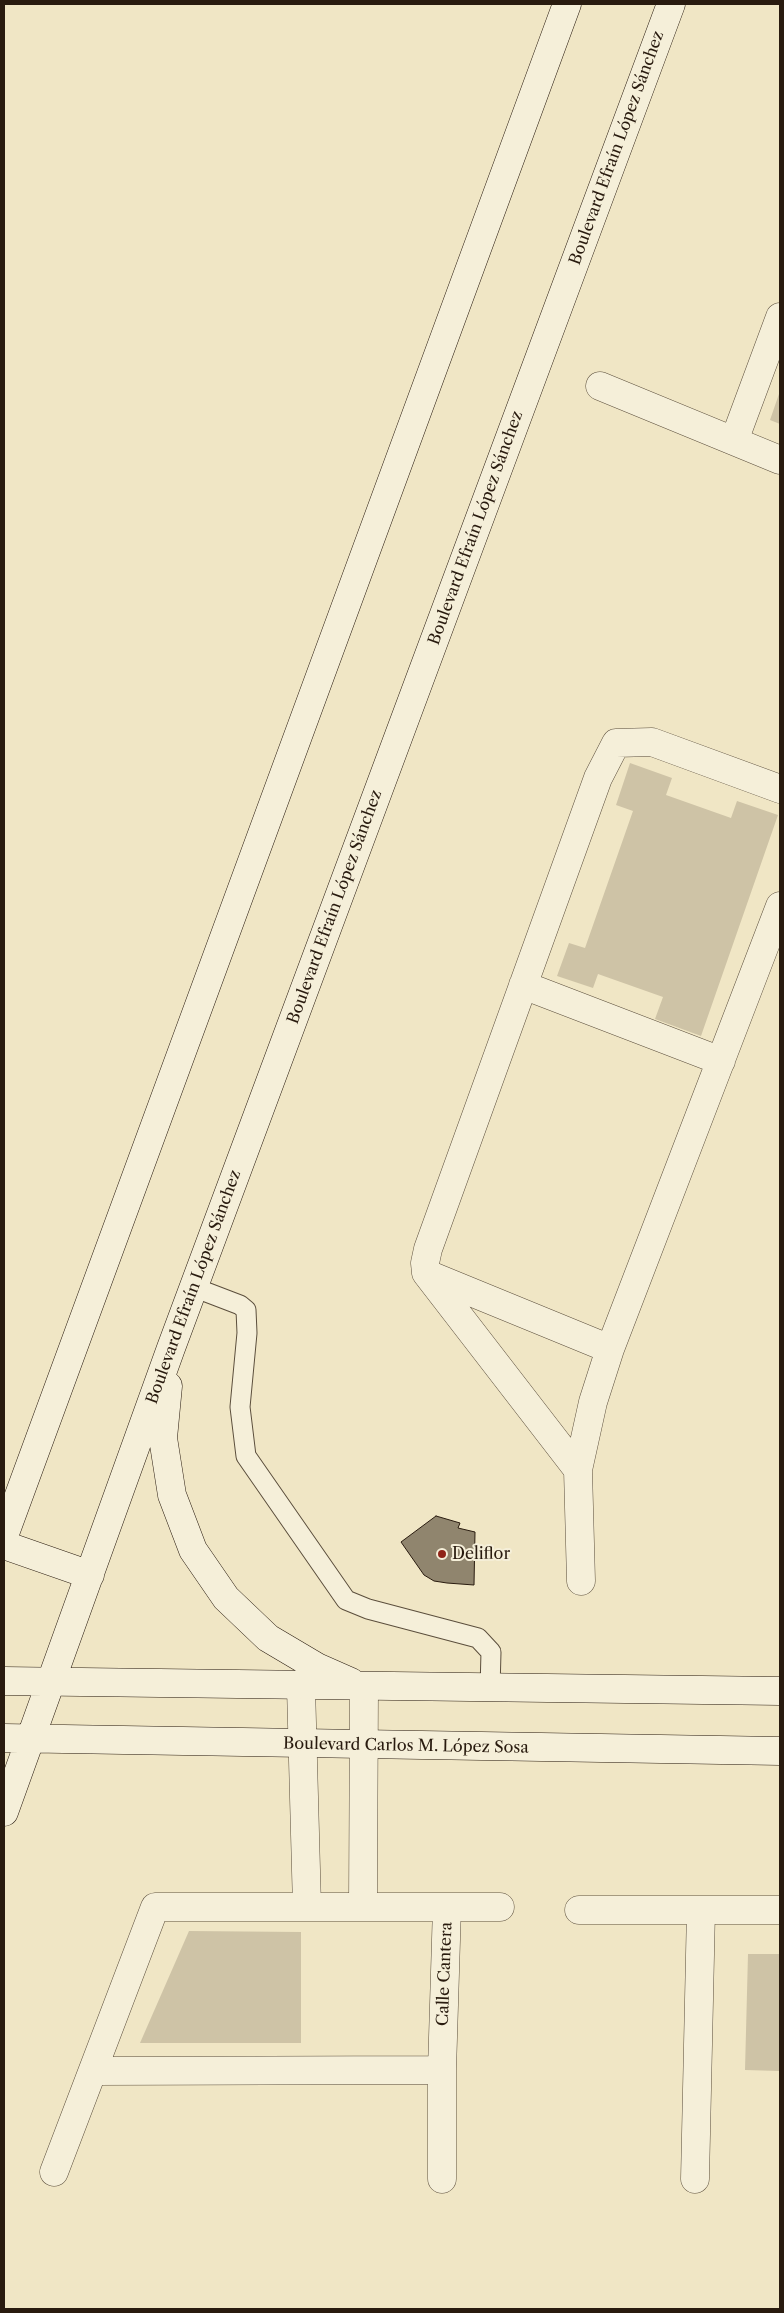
<!DOCTYPE html>
<meta charset="utf-8">
<style>
body{margin:0}
#map{position:relative;width:784px;height:2313px;overflow:hidden;background:#f0e6c5;font-family:"Libre Caslon Text",serif}
canvas{display:block}
.frame{position:absolute;inset:0;border:5px solid #291b0f;pointer-events:none}
</style>
<div id="map">
<canvas width="784" height="2313"></canvas>
<div class="frame"></div>
</div>
<script>
const g = document.querySelector('canvas').getContext('2d');
g.lineJoin = 'round';
function fillPath(path, color) { g.fillStyle = color; g.fill(path, 'evenodd'); }
const poly = rows => new Path2D(rows.map(r => 'M' + r).join(''));
function strokePath(path, color, width, dash) { g.strokeStyle = color; g.lineWidth = width; g.lineCap = dash ? 'butt' : 'round'; g.setLineDash(dash || []); g.stroke(path); }
function write(font, color, halo, rows, align = 'center') {
  g.font = font + ' "Libre Caslon Text",serif'; g.lineWidth = 4; g.setLineDash([]); g.textBaseline = 'middle'; g.strokeStyle = halo; g.fillStyle = color; for (const [text, x, y, turn = 0] of rows) {
    g.save(); g.translate(x, y); g.rotate((+turn || 0) * Math.PI / 180); g.textAlign = isNaN(turn) ? turn : align; if (halo) g.strokeText(text, 0, 0); g.fillText(text, 0, 0); g.restore();
  }
}
fillPath(poly([
 [780,391,780,424,770,420],
 [630,763,672,778,666,795,731,818,737,801,778,815,701,1036,655,1019,663,997,598,974,593,988,557,976,569,943,585,948,633,811,616,805],
 [189,1931,301,1932,301,2043,140,2043],
 [748,1954,780,1954,780,2071,745,2070]
]), '#cec3a6');
const building = poly([
 [436,1516,460,1523,458,1528,475,1532,474,1585,447,1583,434,1581,424,1575,401,1542,436,1516]
]);
fillPath(building, '#90856e');
strokePath(building, '#291b0f', 1);
const lane = poly([
 [193,1287,240,1305,246,1310,247,1333,240,1407,246,1456,346,1600,368,1609,478,1638,491,1652,490,1689]
]);
const street = poly([
 [600,386,780,460],
 [734,441,780,317],
 [523,985,721,1061],
 [427,1274,610,1349],
 [578,1470,426,1273,425,1263,428,1249,598,778,616,743,652,742,780,789],
 [581,1581,578,1470,593,1402,610,1349,780,906],
 [301,1687,307,1907],
 [363,1907,364,1687],
 [579,1910,780,1910],
 [93,2071,442,2070],
 [54,2172,155,1907,500,1907],
 [442,2179,442,2070,447,1907],
 [695,2179,701,1910]
]);
const secondary = poly([
 [168,1386,163,1438,172,1495,193,1550,226,1598,268,1638,317,1667,351,1682],
 [4,1536,567,4],
 [4,1545,90,1575],
 [4,1681,780,1691],
 [4,1738,780,1751],
 [4,1812,171,1348,671,4]
]);
strokePath(lane, '#5b4e3c', 21);
strokePath(street, '#5b4e3c', 29);
strokePath(secondary, '#291b0f', 29);
strokePath(lane, '#f5efd9', 19);
strokePath(street, '#f5efd9', 28);
strokePath(secondary, '#f5efd9', 28);
for (const [x, y, r, color] of [
 [442,1554,5,"#8f2418"]
]) { const dot = new Path2D(); dot.arc(x, y, r, 0, 2 * Math.PI); g.fillStyle = color; g.fill(dot); strokePath(dot, '#f5efd9', 2); }
write('16px', '#291b0f', '#f5efd9', [
 ["Boulevard Efraín López Sánchez",617,148,-70],
 ["Boulevard Efraín López Sánchez",476,528,-70],
 ["Boulevard Efraín López Sánchez",335,907,-70],
 ["Boulevard Efraín López Sánchez",194,1287,-70],
 ["Boulevard Carlos M. López Sosa",406,1746,1],
 ["Calle Cantera",445,1974,-88]
]);
write('16px', '#291b0f', '#f5efd9', [
 ["Deliflor",452,1554]
], 'left');
</script>
